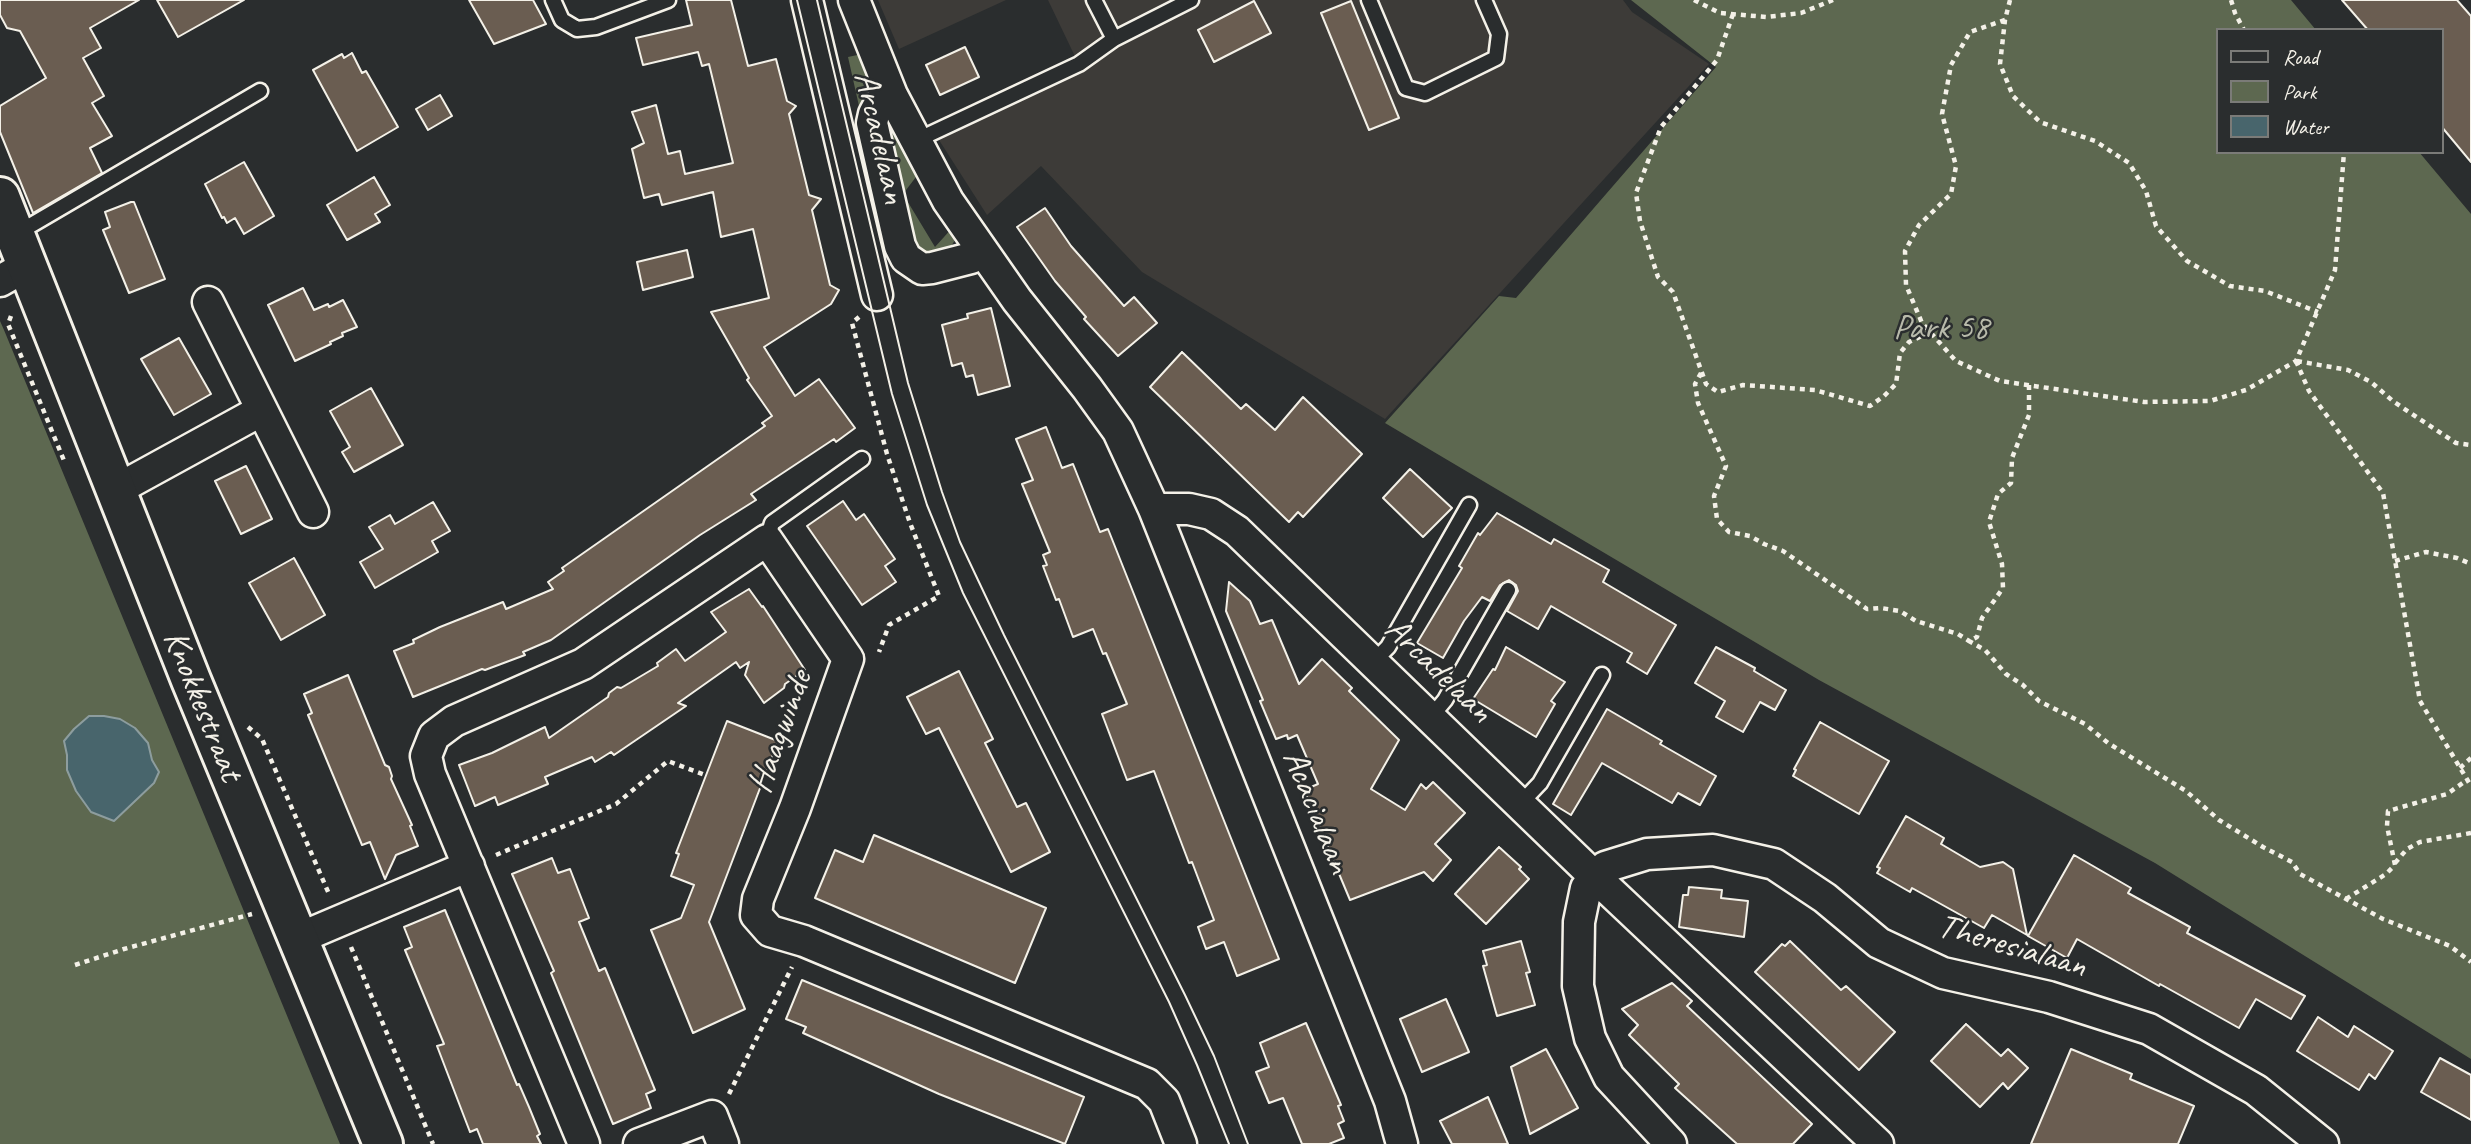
<!DOCTYPE html>
<style>
body{margin:0}
#map{position:relative;width:2471px;height:1144px;overflow:hidden;background:#2a2d2e;font-family:Caveat,sans-serif}
canvas{display:block}
.legend{position:absolute;left:2216px;top:28px;width:228px;height:126px;box-sizing:border-box;background:#2a2d2e;border:2px solid #7b7b78;margin:0;padding:9px 12px;list-style:none;font-size:21px;color:#f4f1e8}
.legend li{display:flex;align-items:center;gap:14px;height:35px}
.legend b{width:35px;border:2px solid #7b7b78}
</style>
<div id="map">
<canvas width="2471" height="1144"></canvas>
<ul class="legend">
<li><b style="height:9px;background:#2a2d2e"></b>Road</li>
<li><b style="height:19px;background:#5d6850"></b>Park</li>
<li><b style="height:19px;background:#48656c"></b>Water</li>
</ul>
</div>
<script>
const g = document.querySelector('canvas').getContext('2d');
g.lineJoin = 'round';
function fillPath(path, color) { g.fillStyle = color; g.fill(path, 'evenodd'); }
const poly = rows => new Path2D(rows.map(r => 'M' + r).join(''));
function strokePath(path, color, width, dash) { g.strokeStyle = color; g.lineWidth = width; g.lineCap = dash ? 'butt' : 'round'; g.setLineDash(dash || []); g.stroke(path); }
function write(font, color, halo, rows, align = 'center') {
  g.font = font + ' Caveat,sans-serif'; g.lineWidth = 5; g.setLineDash([]); g.textBaseline = 'middle'; g.strokeStyle = halo; g.fillStyle = color; for (const [text, x, y, turn = 0] of rows) {
    g.save(); g.translate(x, y); g.rotate((+turn || 0) * Math.PI / 180); g.textAlign = isNaN(turn) ? turn : align; if (halo) g.strokeText(text, 0, 0); g.fillText(text, 0, 0); g.restore();
  }
}
fillPath(poly([
 [878,0,1006,0,899,49],
 [1048,0,1623,0,1632,12,1709,64,1385,419,1142,272,1041,166,987,215,939,140,1081,69]
]), '#3d3b38');
fillPath(poly([
 [1631,0,2291,0,2316,30,2217,30,2217,152,2419,152,2471,214,2471,1059,2155,863,1819,680,1385,423,1499,296,1516,298,1716,67],
 [862,54,867,80,866,101,861,115,848,57],
 [890,118,919,173,903,194,935,247,953,227,955,240,948,251,938,259,912,251,882,120],
 [0,321,4,330,340,1144,0,1144]
]), '#5d6850');
const water = poly([
 [89,716,104,716,120,719,135,728,148,743,152,760,159,772,154,783,114,821,91,812,76,791,67,770,67,755,64,741,74,729,89,716]
]);
fillPath(water, '#48656c');
strokePath(water, '#8d9d9e', 2);
const building = poly([
 [0,0,139,0,90,28,101,48,83,58,104,96,92,103,112,136,90,148,102,173,33,213,0,132,0,106,46,78,20,31,7,28,0,15,0,0],
 [157,0,244,0,178,37,157,0],
 [469,0,533,0,546,24,494,44,469,0],
 [686,0,731,0,748,66,776,59,787,101,796,106,789,114,809,195,821,199,812,210,830,285,839,290,831,304,764,347,795,396,819,379,855,428,836,442,834,439,751,494,756,500,700,535,551,640,523,652,525,655,485,670,482,669,413,697,394,651,414,643,413,640,440,627,503,602,506,609,553,589,548,582,564,571,562,568,765,426,762,423,772,416,747,380,749,378,711,312,769,298,753,229,721,237,713,192,662,205,659,194,644,198,632,149,644,143,632,112,656,105,668,154,680,151,685,174,733,163,709,64,702,66,698,52,643,65,636,38,692,25,686,0],
 [2342,0,2457,0,2471,16,2471,162,2441,126,2441,30,2368,30,2342,0],
 [1254,1,1271,33,1214,62,1198,30,1254,1],
 [1351,1,1399,118,1369,130,1321,13,1351,1],
 [965,47,979,77,940,95,926,65,965,47],
 [352,53,362,73,366,71,398,127,357,151,313,70,342,54,344,58,352,53],
 [440,95,452,116,428,130,416,109,440,95],
 [244,162,274,216,244,234,235,218,227,223,224,217,222,218,205,184,244,162],
 [374,177,390,205,375,214,380,222,347,240,327,205,374,177],
 [131,202,134,202,165,279,129,293,103,230,110,227,105,212,131,202],
 [1045,208,1071,246,1124,306,1134,297,1157,323,1118,356,1084,319,1086,317,1055,281,1017,227,1045,208],
 [687,250,693,277,643,290,637,262,687,250],
 [303,288,314,310,328,304,329,307,343,300,357,327,342,333,343,336,330,342,331,344,295,361,268,305,303,288],
 [991,308,1010,386,978,395,973,375,966,377,962,363,952,366,942,325,968,318,967,314,991,308],
 [179,338,211,394,174,415,141,359,179,338],
 [1182,352,1241,409,1246,404,1275,430,1303,397,1362,454,1303,517,1298,512,1289,522,1150,387,1182,352],
 [371,388,403,445,354,472,342,452,350,447,330,411,371,388],
 [1046,427,1062,468,1073,464,1100,532,1108,529,1279,959,1237,976,1224,942,1206,949,1198,927,1214,920,1192,862,1189,863,1154,771,1127,780,1102,714,1127,704,1106,653,1103,654,1093,629,1073,637,1059,599,1056,600,1043,566,1047,565,1043,555,1050,552,1022,484,1033,480,1016,439,1046,427],
 [246,466,272,519,241,534,215,481,246,466],
 [1410,469,1452,508,1423,537,1383,498,1410,469],
 [843,501,856,520,864,514,895,559,885,566,896,582,862,605,807,526,843,501],
 [433,502,450,531,432,541,438,552,375,588,360,562,383,549,369,527,390,515,395,524,433,502],
 [1497,513,1551,544,1554,539,1609,570,1603,582,1676,625,1647,674,1627,662,1632,653,1551,606,1538,629,1507,611,1518,591,1516,585,1509,580,1500,585,1490,601,1482,597,1464,621,1443,658,1417,643,1462,568,1459,566,1478,533,1480,535,1497,513],
 [294,558,325,615,281,640,249,583,294,558],
 [1229,582,1250,601,1260,624,1272,620,1299,684,1322,659,1352,688,1349,691,1399,740,1371,789,1405,810,1421,784,1426,789,1433,782,1465,813,1435,844,1451,860,1433,881,1424,872,1350,900,1304,790,1318,784,1297,735,1288,739,1287,735,1276,739,1260,701,1263,700,1226,611,1229,582],
 [749,589,762,607,763,606,805,670,785,684,784,688,764,703,745,675,749,662,740,668,736,662,678,703,686,706,614,755,611,752,595,762,592,757,545,777,548,784,498,805,495,797,475,806,459,765,492,753,545,727,549,738,608,697,609,693,617,687,621,688,658,666,657,663,676,649,685,661,726,632,711,612,749,589],
 [1506,647,1565,682,1551,701,1555,704,1536,737,1473,699,1493,669,1495,670,1506,647],
 [1716,647,1755,668,1754,671,1786,690,1775,710,1760,702,1743,732,1716,717,1725,701,1695,683,1716,647],
 [959,671,993,739,985,743,1017,807,1026,803,1050,852,1011,872,939,728,926,734,907,697,959,671],
 [348,675,385,765,389,767,392,776,391,779,412,825,410,826,418,846,396,855,385,879,370,842,362,845,308,715,312,713,304,694,348,675],
 [1607,709,1662,741,1660,744,1716,776,1700,805,1678,793,1672,803,1602,763,1571,815,1553,804,1607,709],
 [727,721,778,741,709,922,745,1009,693,1033,651,930,681,918,694,885,671,876,679,854,676,853,727,721],
 [1820,722,1889,761,1859,814,1793,776,1796,770,1794,769,1820,722],
 [1906,816,1944,838,1941,844,1980,867,2003,862,2013,869,2027,935,1992,915,1984,928,1912,888,1910,892,1877,873,1880,868,1877,867,1906,816],
 [874,835,1046,908,1015,983,815,898,835,850,863,862,874,835],
 [1499,847,1521,867,1519,869,1529,879,1486,924,1455,894,1499,847],
 [2074,855,2131,888,2128,893,2190,927,2187,933,2305,996,2291,1019,2256,999,2239,1028,2160,984,2159,986,2077,939,2067,958,2028,936,2074,855],
 [552,858,558,873,570,869,589,918,579,922,599,971,605,968,655,1090,646,1094,651,1108,613,1124,551,973,554,971,512,874,552,858],
 [1689,887,1722,890,1721,898,1748,901,1744,937,1679,927,1683,895,1688,895,1689,887],
 [445,910,517,1085,519,1084,529,1107,540,1134,537,1136,541,1144,483,1144,477,1129,470,1132,437,1046,444,1044,405,950,412,947,404,927,445,910],
 [1521,941,1530,972,1526,973,1535,1005,1497,1016,1483,966,1487,965,1483,951,1521,941],
 [1790,941,1841,990,1846,986,1895,1032,1859,1070,1755,972,1782,944,1785,946,1790,941],
 [802,980,1084,1097,1065,1144,939,1094,803,1033,806,1027,786,1019,802,980],
 [1672,983,1692,1001,1687,1006,1812,1124,1793,1144,1737,1144,1675,1088,1679,1084,1629,1035,1638,1025,1622,1009,1672,983],
 [1446,999,1469,1052,1422,1072,1400,1019,1446,999],
 [2318,1017,2348,1037,2354,1026,2393,1051,2375,1079,2369,1074,2359,1090,2297,1051,2318,1017],
 [1306,1023,1341,1105,1338,1106,1344,1121,1338,1124,1344,1138,1329,1144,1302,1144,1283,1098,1269,1103,1256,1072,1269,1067,1260,1043,1306,1023],
 [1966,1024,2001,1056,2008,1049,2028,1068,2008,1089,2003,1083,1980,1107,1931,1061,1966,1024],
 [1546,1049,1578,1108,1530,1134,1511,1067,1546,1049],
 [2071,1049,2132,1074,2130,1079,2194,1106,2178,1144,2031,1144,2071,1049],
 [2440,1058,2471,1075,2471,1120,2421,1092,2440,1058],
 [1488,1097,1508,1144,1452,1144,1440,1121,1488,1097]
]);
fillPath(building, '#6a5d51');
strokePath(building, '#f4f1e8', 2);
const lane = poly([
 [553,0,562,20,577,29,596,27,668,0],
 [1094,0,1114,39],
 [1369,0,1406,88,1425,93,1496,58,1499,34,1484,0],
 [915,141,1079,64,1114,39,1191,0],
 [16,234,260,91],
 [767,540,772,523,862,459],
 [1373,662,1388,647,1469,505],
 [1430,718,1445,700,1508,590],
 [1520,804,1540,783,1602,675]
]);
const street = poly([
 [807,0,877,295],
 [854,0,892,95,948,201,1017,300,1087,388,1118,431,1154,509,1390,1101,1402,1144],
 [892,95,881,101,874,114,872,123,900,246,906,258,922,269,932,268,971,258,981,250],
 [0,281,28,265],
 [208,302,313,512],
 [116,490,262,410],
 [1154,509,1189,509,1211,514,1237,531,1595,877,1878,1144],
 [297,939,469,866],
 [584,1144,430,774,426,756,434,736,454,721,583,664,767,540,848,659,795,808,758,899,756,915,770,931,804,941,1147,1084,1164,1101,1181,1144],
 [639,1144,712,1116,723,1144],
 [1671,1144,1609,1077,1590,1038,1578,986,1579,922,1586,888,1605,867,1647,854,1713,850,1774,864,1825,898,1879,943,1943,973,2049,997,2149,1029,2256,1090,2323,1144]
]);
const secondary = poly([
 [0,197,191,680,383,1144]
]);
strokePath(lane, '#f4f1e8', 19);
strokePath(street, '#f4f1e8', 35);
strokePath(secondary, '#f4f1e8', 44);
strokePath(poly([
 [1694,0,1720,13,1766,17,1801,13,1833,0],
 [2010,0,2005,20,2000,64,2013,96,2040,122,2095,141,2129,163,2146,191,2156,226,2187,261,2230,286,2265,291,2318,312],
 [2231,0,2235,13,2244,30],
 [1733,14,1717,60,1661,127,1636,193,1640,221,1658,277,1673,292,1706,384,1718,392,1743,385,1815,390,1870,406,1884,396,1896,384,1900,353,1909,342,1930,332],
 [2005,20,1970,32,1951,65,1942,114,1956,166,1951,194,1919,225,1905,251,1906,285,1922,323,1956,361,2000,381,2144,402,2210,401,2246,390,2296,361,2335,270,2344,152],
 [11,316,8,324,65,463],
 [859,317,852,323,887,454,910,523,939,596,889,625,879,652],
 [2296,361,2309,391,2383,493,2420,701,2471,786],
 [2297,361,2348,370,2371,382,2394,402,2456,443,2471,445],
 [1701,373,1695,384,1698,403,1726,466,1714,496,1717,519,1729,532,1750,536,1764,544,1783,551,1867,609,1881,608,1900,611,1916,621,1958,634,1969,641],
 [2029,385,2029,415,2012,458,2011,483,1998,494,1989,522,2002,564,2003,588,1982,618,1977,637,1969,641,1985,650,2006,674,2023,685,2039,701,2085,724,2108,743,2186,791,2219,820,2263,847,2292,862,2300,874,2383,919,2450,946,2471,962],
 [2395,561,2426,552,2457,558,2471,564],
 [248,727,262,739,329,894],
 [2460,768,2471,758],
 [496,855,616,804,668,761,705,775],
 [2395,863,2407,849,2420,842,2471,833],
 [2346,899,2386,874,2395,865,2387,826,2388,811,2447,794,2467,780],
 [351,947,433,1144],
 [75,965,124,949,252,914],
 [729,1094,792,967]
]), '#f4f1e8', 4.5, [5, 5]);
strokePath(lane, '#2a2d2e', 14);
strokePath(street, '#2a2d2e', 30);
strokePath(secondary, '#2a2d2e', 38);
strokePath(poly([
 [797,0,892,394,927,505,963,593,1169,1002,1197,1065,1229,1144],
 [817,0,908,383,942,492,960,542,1004,635,1185,995,1214,1056,1248,1144]
]), '#f4f1e8', 2);
write('35px', '#f4f1e8', '#2a2d2e', [
 ["Arcadelaan",879,138,77],
 ["Arcadelaan",1438,671,44],
 ["Knokkestraat",202,706,68],
 ["Haagwinde",781,732,-70],
 ["Acacialaan",1316,812,68],
 ["Theresialaan",2012,947,16]
]);
write('35px', '#b8baab', '#2a2d2e', [
 ["Park 58",1941,329]
]);
</script>
